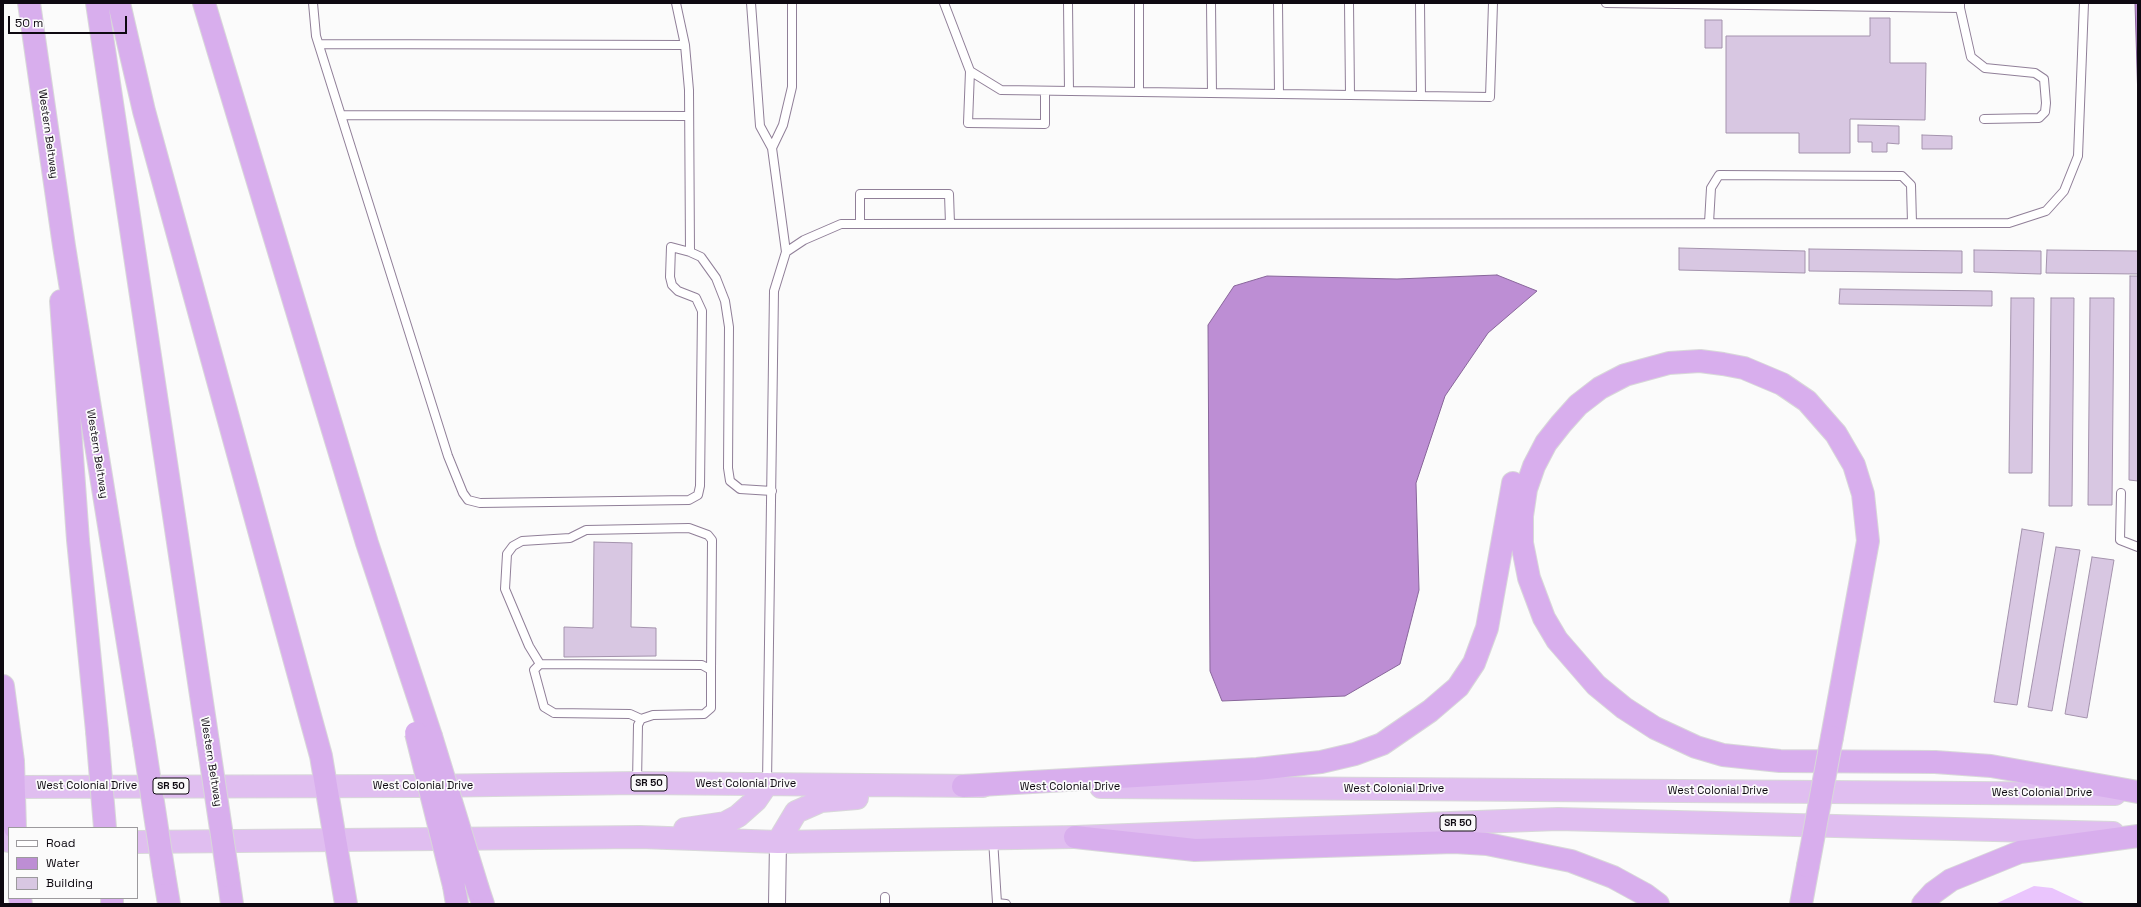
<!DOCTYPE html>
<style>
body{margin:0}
#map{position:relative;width:2141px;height:907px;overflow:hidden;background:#fbfbfb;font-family:"Space Grotesk",sans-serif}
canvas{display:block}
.frame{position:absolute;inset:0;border:4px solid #0e0911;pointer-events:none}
.legend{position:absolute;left:8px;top:827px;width:130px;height:72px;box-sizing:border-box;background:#fbfbfb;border:1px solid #9c9a9d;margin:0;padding:5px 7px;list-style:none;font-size:12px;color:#0e0911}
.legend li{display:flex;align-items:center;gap:8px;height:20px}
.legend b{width:20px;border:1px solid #9c9a9d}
.scale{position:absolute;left:8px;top:16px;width:119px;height:18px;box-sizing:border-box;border:2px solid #0e0911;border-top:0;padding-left:5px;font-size:12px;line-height:14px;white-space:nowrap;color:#0e0911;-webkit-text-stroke:3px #fbfbfb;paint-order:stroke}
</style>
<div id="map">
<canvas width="2141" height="907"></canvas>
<div class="frame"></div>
<ul class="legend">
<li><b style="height:5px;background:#fff"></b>Road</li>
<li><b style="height:11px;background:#bd8ed4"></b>Water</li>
<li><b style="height:11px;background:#d8c7e2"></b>Building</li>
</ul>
<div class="scale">50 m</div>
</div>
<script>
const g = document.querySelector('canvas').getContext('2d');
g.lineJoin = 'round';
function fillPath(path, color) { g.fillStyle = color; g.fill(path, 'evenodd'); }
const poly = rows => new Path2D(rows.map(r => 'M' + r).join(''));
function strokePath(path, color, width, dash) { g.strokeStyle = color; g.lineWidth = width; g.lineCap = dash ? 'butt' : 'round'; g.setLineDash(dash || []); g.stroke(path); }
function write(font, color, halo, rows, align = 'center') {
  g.font = font + ' "Space Grotesk",sans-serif'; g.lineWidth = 3.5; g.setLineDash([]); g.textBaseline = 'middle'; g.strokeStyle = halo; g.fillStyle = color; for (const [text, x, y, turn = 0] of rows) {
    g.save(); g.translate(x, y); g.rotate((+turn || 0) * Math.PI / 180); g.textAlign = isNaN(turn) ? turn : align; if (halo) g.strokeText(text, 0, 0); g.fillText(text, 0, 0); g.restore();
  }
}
fillPath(poly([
 [2034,886,2052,888,2086,904,1995,904]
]), '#eac5fd');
const water = poly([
 [2135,3,2138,3,2138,101,2135,3],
 [1497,275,1537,291,1488,333,1445,396,1416,483,1419,590,1400,664,1345,696,1222,701,1210,671,1208,325,1234,286,1267,276,1397,279,1497,275]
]);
fillPath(water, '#bd8ed4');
strokePath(water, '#88669a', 1);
const building = poly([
 [1870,18,1890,18,1890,63,1926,63,1925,120,1850,119,1850,153,1799,153,1799,133,1726,133,1726,36,1870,36,1870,18],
 [1705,20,1722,20,1722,48,1705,48,1705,20],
 [1858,125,1899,126,1899,144,1887,143,1887,152,1872,152,1872,142,1858,142,1858,125],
 [1922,135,1952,136,1952,149,1922,149,1922,135],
 [1679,248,1805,251,1805,273,1679,270,1679,248],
 [1809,249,1962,251,1962,273,1809,271,1809,249],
 [1974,250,2041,251,2041,274,1974,272,1974,250],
 [2047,250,2138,251,2138,274,2046,273,2047,250],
 [2130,276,2138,276,2138,481,2129,480,2130,276],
 [1840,289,1992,291,1992,306,1839,304,1840,289],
 [2011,298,2034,298,2032,473,2009,473,2011,298],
 [2051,298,2074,298,2072,506,2049,506,2051,298],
 [2090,298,2114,298,2112,505,2088,505,2090,298],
 [2022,529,2044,533,2017,705,1994,702,2022,529],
 [594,542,632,543,631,627,656,628,656,656,564,657,564,627,593,628,594,542],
 [2056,547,2080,550,2052,711,2028,707,2056,547],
 [2092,557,2114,560,2087,718,2065,714,2092,557]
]);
fillPath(building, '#d8c7e2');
strokePath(building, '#a493ad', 1);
const service = poly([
 [313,3,316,36,448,456,463,493,468,500,480,503,689,500,698,495,700,486,702,311,696,298,678,291,672,285,670,277,671,247,690,252,701,257,716,278,725,301,729,327,728,468,730,481,740,489,772,491],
 [676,3,685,45,689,90,690,252],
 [751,3,760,126,772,148,783,125,792,87,792,3],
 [944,3,970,71,1001,90,1490,97,1493,3],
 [1068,3,1069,91],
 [1139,3,1139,92],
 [1211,3,1212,93],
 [1278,3,1279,94],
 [1349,3,1350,95],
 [1420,3,1421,96],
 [1606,3,1960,8,1960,3],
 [1960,8,1971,57,1985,68,2035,73,2044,79,2046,103,2045,112,2039,118,1984,119],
 [319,44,685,45],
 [970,71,968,123,1045,124,1045,91],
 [341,115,689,116],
 [772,148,786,252],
 [1709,223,1711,188,1719,175,1902,176,1911,185,1912,223],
 [860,224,860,194,949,194,950,224],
 [2121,493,2120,540,2138,547],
 [540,664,529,646,505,589,507,554,513,546,522,541,570,538,586,530,689,528,708,535,712,540,711,670],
 [637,783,638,725,641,719,653,715,704,714,711,708,711,670,702,665,540,664,534,670,544,707,554,713,630,714,641,719],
 [767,783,774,291,786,252,804,240,841,224,2009,223,2046,211,2064,191,2078,156,2084,3],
 [993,839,997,903,1006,904],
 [885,904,885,897]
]);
const minor = poly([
 [777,904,778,842]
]);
const trunk = poly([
 [3,787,423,786,637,783,983,786],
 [1101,787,2115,794],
 [685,829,725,823,738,816,756,800,767,784],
 [3,840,9,841],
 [137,842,640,837,778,842,1075,837,1558,819,2113,833],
 [778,842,796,812,821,801,857,798]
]);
const motorway = poly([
 [29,3,64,246,144,743],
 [97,3,208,742],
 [119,3,144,111,321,756,346,904],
 [204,3,367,543,431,736],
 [61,301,78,540,97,731],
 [3,686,13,761,15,828],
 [1832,737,1868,541,1863,494,1854,465,1836,434,1807,401,1782,384,1744,368,1723,364,1700,361,1669,363,1625,375,1600,388,1578,405,1561,424,1546,443,1534,466,1526,489,1522,516,1522,543,1529,578,1544,618,1557,640,1596,685,1624,708,1655,728,1696,747,1723,755,1780,761,1935,762,1991,766,2138,792],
 [963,786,1257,769,1321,762,1355,754,1382,744,1430,711,1458,687,1474,663,1487,628,1513,483],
 [1075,837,1195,850,1454,842,1487,844,1571,861,1613,877,1646,895,1658,904],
 [164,874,169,904],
 [228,876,232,904],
 [454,886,457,904],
 [478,889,483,904],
 [20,898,21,904],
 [112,898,112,904],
 [1801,904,1808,866],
 [1923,904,1933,893,1951,880,2020,852,2138,836]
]);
strokePath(service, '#907f98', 10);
strokePath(minor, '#907f98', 18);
strokePath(trunk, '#d8d8d9', 24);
strokePath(motorway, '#d8d8d9', 24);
strokePath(service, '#fff', 8);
strokePath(minor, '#fff', 16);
strokePath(trunk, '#e0bef0', 22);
strokePath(motorway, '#d8aeed', 22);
const motorwayBridge = poly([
 [97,731,105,828],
 [416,733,454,886],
 [431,736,478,889],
 [208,742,228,876],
 [144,743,164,874],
 [1808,866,1832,737]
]);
strokePath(motorwayBridge, '#d8d8d9', 24, []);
strokePath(motorwayBridge, '#d8aeed', 22);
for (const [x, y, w] of [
 [649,783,36],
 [171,786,36],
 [1458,823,36]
]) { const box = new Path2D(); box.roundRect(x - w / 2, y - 8, w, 16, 3); g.fillStyle = '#fbfbfb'; g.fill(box); strokePath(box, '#0e0911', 1); }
write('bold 10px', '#0e0911', null, [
 ["SR 50",649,783],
 ["SR 50",171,786],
 ["SR 50",1458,823]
]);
write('11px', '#0e0911', '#fbfbfb', [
 ["Western Beltway",48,134,82],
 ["Western Beltway",97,454,81],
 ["Western Beltway",211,762,81],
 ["West Colonial Drive",746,784],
 ["West Colonial Drive",87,786],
 ["West Colonial Drive",423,786],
 ["West Colonial Drive",1070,787],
 ["West Colonial Drive",1394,789],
 ["West Colonial Drive",1718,791],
 ["West Colonial Drive",2042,793]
]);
</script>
